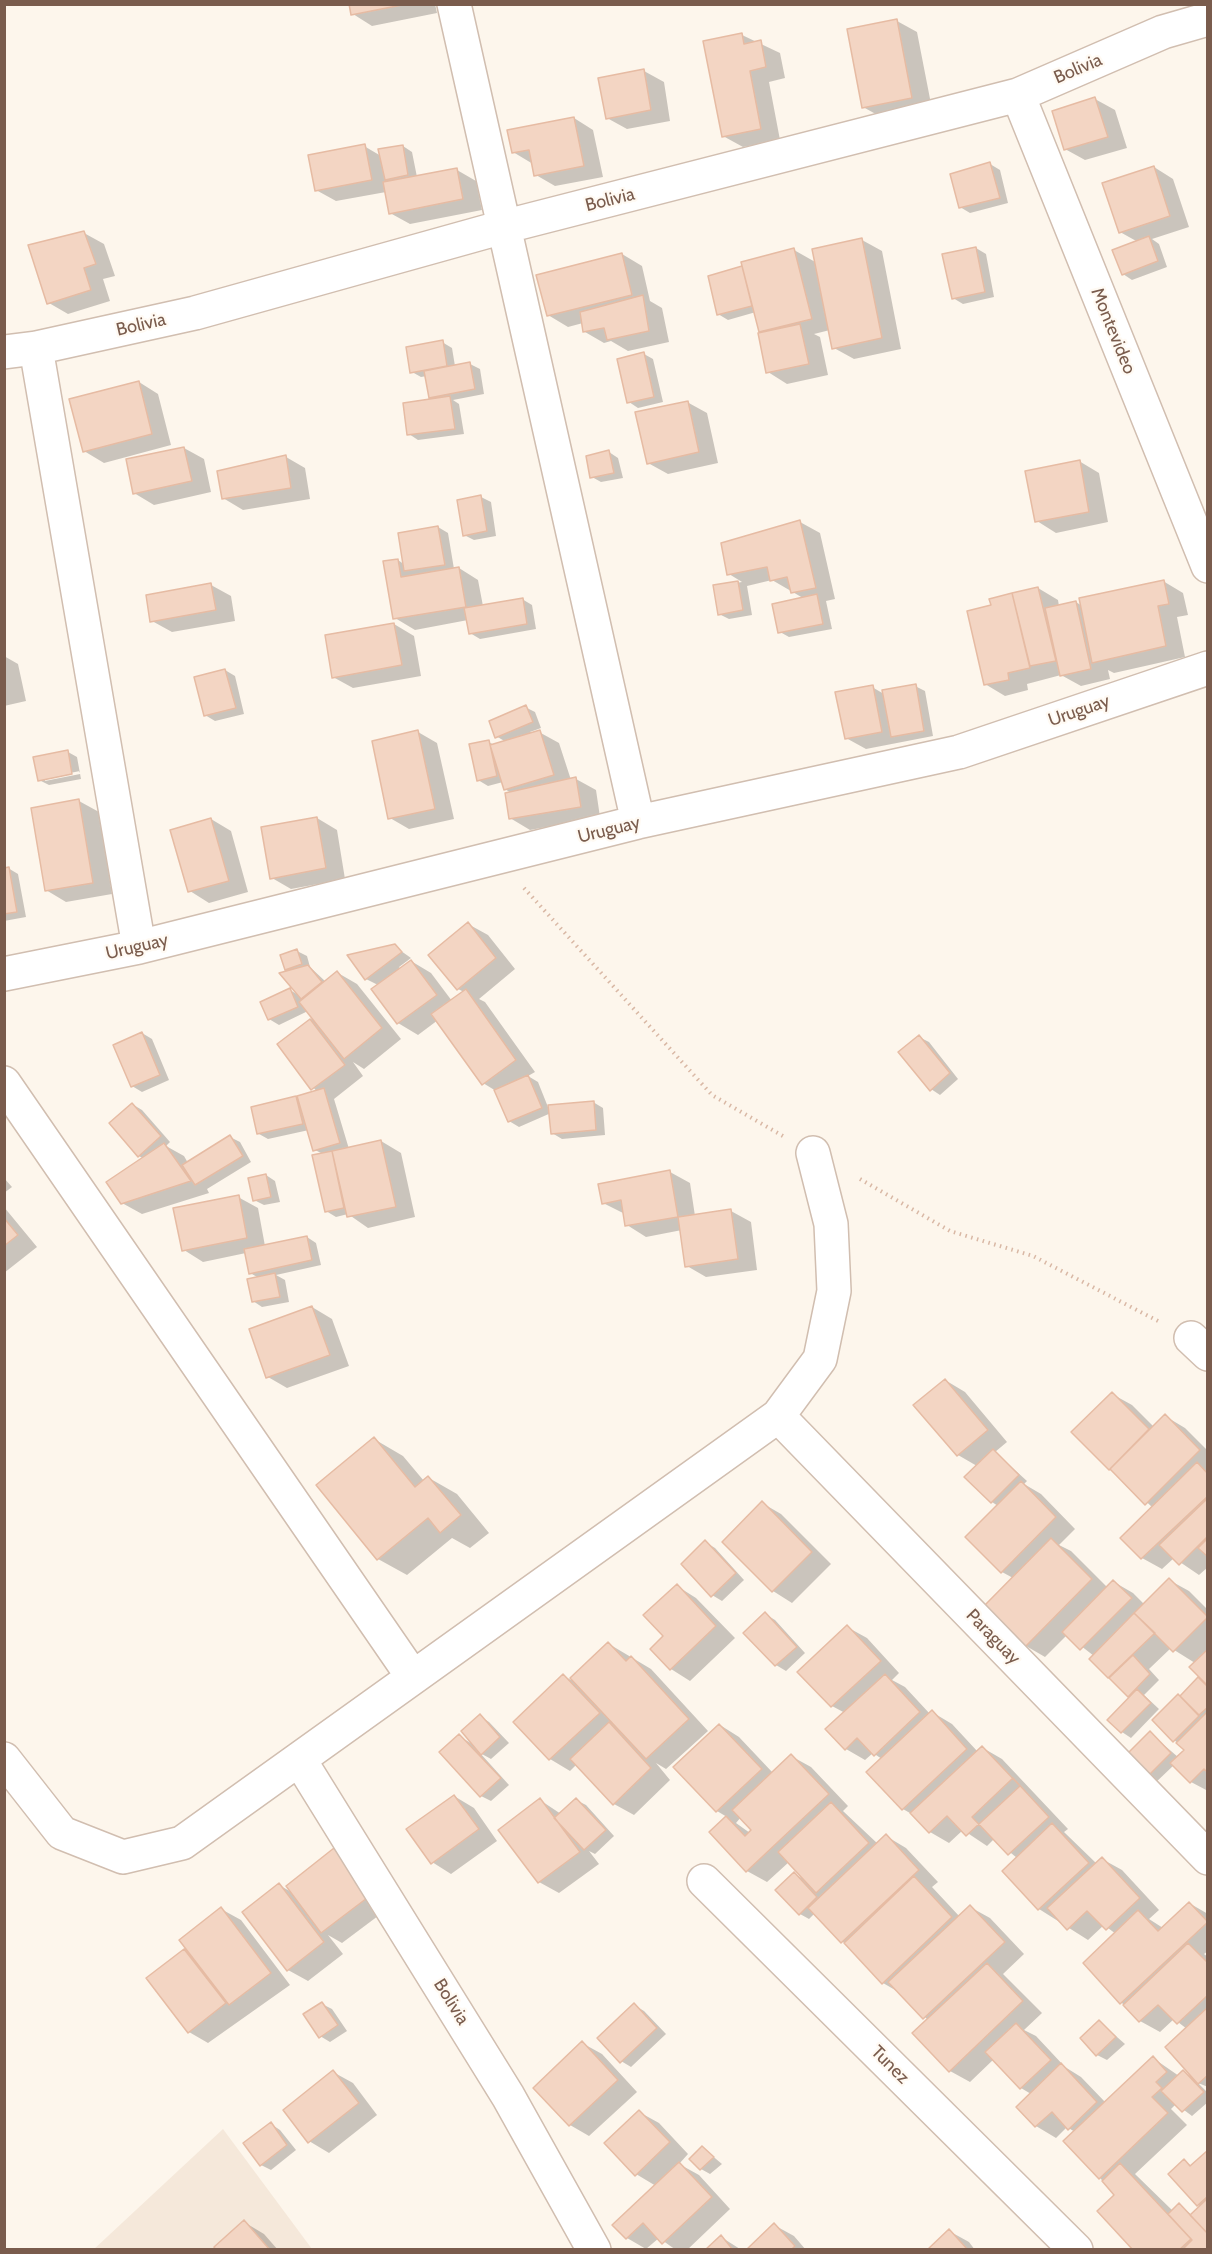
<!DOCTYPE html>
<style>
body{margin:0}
#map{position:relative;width:1212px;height:2254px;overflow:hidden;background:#fdf6ec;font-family:Cabin,sans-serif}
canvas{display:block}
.frame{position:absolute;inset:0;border:6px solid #7a5c4d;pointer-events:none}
</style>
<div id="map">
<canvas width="1212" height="2254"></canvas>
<div class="frame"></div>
</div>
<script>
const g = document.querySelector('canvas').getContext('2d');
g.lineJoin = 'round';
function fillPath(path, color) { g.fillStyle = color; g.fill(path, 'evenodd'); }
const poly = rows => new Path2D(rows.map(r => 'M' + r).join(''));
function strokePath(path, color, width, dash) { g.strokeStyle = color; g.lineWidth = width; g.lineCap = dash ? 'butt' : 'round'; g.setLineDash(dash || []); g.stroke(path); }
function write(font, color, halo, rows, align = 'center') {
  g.font = font + ' Cabin,sans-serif'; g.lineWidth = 4.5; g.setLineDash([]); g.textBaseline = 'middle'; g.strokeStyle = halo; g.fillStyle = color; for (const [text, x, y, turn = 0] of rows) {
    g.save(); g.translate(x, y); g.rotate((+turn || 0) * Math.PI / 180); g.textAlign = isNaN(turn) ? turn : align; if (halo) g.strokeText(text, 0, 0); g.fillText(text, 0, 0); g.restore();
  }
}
fillPath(poly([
 [223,2129,312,2249,93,2250]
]), '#f5e8da');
fillPath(poly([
 [351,4,435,4,437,13,372,26,353,14],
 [897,21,917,32,932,109,883,118,863,107],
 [742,35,780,53,785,78,769,82,780,140,743,147,723,136],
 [644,71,664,82,670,121,627,129,607,118],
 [1095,99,1115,110,1127,148,1085,160,1065,149],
 [574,118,593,130,603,177,555,186,536,175,533,164,513,152],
 [364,146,381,156,403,146,412,152,417,177,457,170,476,181,482,210,410,224,390,213,386,192,336,201,316,190],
 [990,164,1000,170,1008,203,970,213,960,207],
 [1154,167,1173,179,1189,227,1152,239,1159,244,1167,267,1132,280,1123,274,1138,242,1120,232],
 [84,233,104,244,115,276,103,279,110,301,68,314,49,303],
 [862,240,882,251,901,349,854,359,834,348,830,330,814,334,820,337,828,375,787,384,768,372,756,312,728,320,718,314,742,268,745,270,794,250,817,263],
 [976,248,986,254,994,297,963,304,953,298],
 [622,254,642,266,650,301,662,308,669,342,628,351,611,341,604,343,585,332,583,323,568,327,548,315],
 [442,342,452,348,455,366,470,364,480,369,484,394,453,400,459,404,464,434,418,440,409,434,436,400,430,397,427,376,421,377,412,372],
 [644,354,653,359,663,402,638,408,629,402],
 [139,382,158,394,171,445,104,463,84,451],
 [687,402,707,413,718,463,668,474,648,463],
 [184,448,204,459,211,492,154,505,134,493],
 [609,452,618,458,623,478,601,482,592,477],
 [286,457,305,468,310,499,243,510,223,498],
 [1079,461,1099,473,1108,522,1056,533,1037,521],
 [481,497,491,502,496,536,474,540,464,535],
 [800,522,820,533,835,599,826,601,832,629,789,637,780,632,803,598,772,580,747,586,752,615,729,619,719,614,715,586,742,582,729,574],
 [438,527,448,533,454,569,459,568,478,580,483,606,522,599,532,605,536,629,480,639,470,633,468,620,415,630,395,618,398,560,405,565],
 [1163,581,1183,593,1188,615,1177,617,1185,657,1114,673,1108,670,1110,679,1081,686,1061,675,1027,684,1028,690,1005,696,985,684,993,606,991,600,1038,588,1058,600,1059,606,1076,602,1082,606],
 [211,585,231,596,235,621,172,632,152,621],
 [394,624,414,636,421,676,353,688,333,677],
 [4,656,18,664,26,701,4,706],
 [225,670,235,676,244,714,215,721,205,715],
 [915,686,925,691,933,736,866,749,846,738,872,687,884,694],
 [525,707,535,712,541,728,530,732,531,734,539,732,559,743,571,780,576,779,596,790,600,817,530,830,510,818,511,793,505,789,503,782,488,786,478,780,488,742,495,745,506,742,496,736],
 [418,732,437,743,454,819,409,829,390,818],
 [68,752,77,757,81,779,49,785,39,780],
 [80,771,80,774,45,781,45,778],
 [79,801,99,812,112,894,66,902,46,890],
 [317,818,337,830,345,879,291,889,272,878],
 [211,819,231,831,248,892,209,903,190,891],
 [8,868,18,874,26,917,4,921,4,869],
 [468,924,488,935,515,969,479,999,485,1002,535,1072,528,1076,538,1082,548,1107,593,1102,603,1108,605,1135,562,1139,552,1133,551,1113,519,1127,509,1121,496,1091,483,1083,438,1020,418,1035,398,1023,373,989,378,985,366,979,394,946,411,958,399,967,400,969,411,961,431,973,452,1001,464,992,458,989],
 [297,951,307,956,310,967,326,982,338,973,357,984,401,1039,364,1069,353,1062,363,1076,334,1099,349,1149,381,1141,401,1153,415,1217,368,1228,348,1214,336,1217,326,1211,323,1154,315,1150,309,1130,268,1139,259,1134,253,1108,317,1092,279,1044,313,1018,308,1011,279,1025,269,1019,290,990,300,996,290,972,286,969],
 [142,1033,152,1039,169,1080,142,1092,132,1086],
 [919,1037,929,1042,958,1079,940,1095,931,1089],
 [132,1104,142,1110,170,1142,166,1146,184,1156,188,1163,230,1137,240,1142,251,1162,207,1189,209,1193,142,1214,122,1203,144,1159,139,1156],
 [670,1172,690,1183,695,1216,731,1211,751,1222,757,1270,706,1277,687,1266,682,1230,646,1237,627,1225,625,1214,603,1203],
 [266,1175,275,1181,280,1202,264,1205,254,1200],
 [4,1178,12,1187,4,1193],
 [238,1197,258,1208,265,1246,307,1237,316,1243,321,1265,276,1275,285,1280,289,1302,262,1307,253,1301,259,1278,250,1273,246,1253,203,1262,184,1250],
 [4,1207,37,1247,4,1273],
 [312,1307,332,1319,349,1366,287,1388,268,1377],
 [945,1380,965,1392,1007,1442,995,1452,1027,1481,1024,1484,1041,1494,1075,1529,1059,1545,1071,1551,1108,1588,1114,1582,1133,1593,1145,1605,1169,1580,1189,1591,1208,1610,1208,1791,1191,1782,1174,1765,1152,1786,1142,1781,1150,1733,1178,1757,1186,1750,1174,1740,1180,1698,1198,1679,1206,1684,1195,1663,1171,1648,1149,1669,1159,1680,1144,1695,1159,1709,1131,1738,1122,1732,1131,1697,1091,1659,1094,1656,1067,1635,1045,1657,1026,1646,1013,1578,1002,1572,998,1506,992,1502,977,1466,958,1455],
 [1112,1394,1132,1405,1154,1427,1165,1416,1185,1428,1208,1451,1208,1567,1199,1575,1174,1558,1162,1569,1142,1558,1153,1508,1073,1432],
 [374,1439,403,1456,424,1481,429,1478,457,1494,489,1533,470,1548,452,1538,407,1575,378,1559],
 [762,1503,781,1514,831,1564,792,1603,773,1591],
 [705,1542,715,1548,744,1580,722,1601,712,1595],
 [677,1586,696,1598,735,1638,690,1681,671,1669,666,1636],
 [765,1614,775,1620,805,1653,786,1671,776,1665,745,1633],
 [847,1627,867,1638,899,1673,892,1680,905,1687,930,1714,932,1712,952,1724,978,1752,983,1748,1002,1759,1068,1829,1064,1832,1097,1864,1102,1859,1122,1870,1159,1910,1149,1919,1163,1928,1189,1903,1208,1914,1208,1951,1204,1954,1208,1957,1208,2087,1198,2083,1208,2093,1208,2102,1192,2116,1176,2104,1171,2109,1187,2125,1135,2174,1173,2211,1179,2205,1192,2215,1201,2207,1198,2205,1184,2161,1192,2166,1208,2152,1208,2250,1135,2250,1116,2195,1100,2178,1075,2132,1067,2127,1056,2138,1036,2126,1018,2107,1031,2094,1021,2088,994,2059,970,2082,950,2071,928,2020,902,1994,883,1983,815,1913,809,1919,800,1914,794,1874,804,1879,789,1862,767,1882,747,1871,711,1832,727,1817,717,1811,720,1725,739,1737,773,1773,791,1756,811,1767,848,1806,843,1811,878,1844,886,1836,906,1848,938,1882,932,1887,960,1917,970,1907,990,1918,1024,1954,1003,1974,1042,2013,1024,2030,1036,2036,1065,2067,1081,2077,1106,2103,1153,2058,1179,2076,1184,2072,1194,2078,1187,2029,1174,2019,1160,2032,1140,2021,1121,2002,1116,1934,1104,1925,1088,1940,1039,1909,1004,1871,1017,1858,994,1839,987,1846,963,1830,949,1843,930,1832,915,1816,903,1809,869,1772,882,1759,873,1753,865,1760,846,1749,845,1713,832,1706,799,1672],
 [741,1817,753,1830,750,1833,736,1823],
 [609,1644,651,1669,708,1731,666,1769,656,1763,670,1780,634,1815,614,1804,577,1764,570,1771,550,1759,515,1722,564,1676,571,1680],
 [480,1716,489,1722,509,1743,491,1759,480,1753,509,1785,491,1801,481,1796,459,1736,474,1745],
 [454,1796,474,1808,497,1841,451,1874,432,1862],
 [540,1800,561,1814,576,1800,586,1805,614,1836,595,1854,589,1851,599,1864,559,1893,539,1882],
 [334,1850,354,1861,390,1907,342,1943,328,1935,343,1954,308,1981,288,1970,244,1912,279,1885,293,1893],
 [221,1909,241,1920,290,1985,208,2043,189,2032,184,1950,192,1955],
 [322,2004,332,2009,347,2031,330,2042,320,2036],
 [634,2005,644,2011,666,2034,631,2067,621,2061],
 [1100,2022,1125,2044,1107,2060,1097,2055,1082,2039],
 [582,2043,602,2054,637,2092,589,2136,570,2125],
 [333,2072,353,2083,377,2115,329,2153,309,2141],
 [639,2112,659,2123,688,2154,679,2164,699,2175,730,2209,687,2250,676,2250,659,2238,646,2249,627,2238,656,2186,636,2174],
 [271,2124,280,2130,296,2150,271,2170,261,2165],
 [703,2148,722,2164,710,2174,701,2169],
 [244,2222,264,2234,278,2250,218,2250],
 [774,2225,794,2236,806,2250,748,2250],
 [949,2231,969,2242,975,2250,929,2250],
 [721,2237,740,2249,741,2250,707,2250]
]), '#0003');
const building = poly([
 [349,4,407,4,351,15,349,4],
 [897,19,912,98,862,108,847,29,897,19],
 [742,33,744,44,761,40,766,67,750,71,761,129,722,137,703,41,742,33],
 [644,69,651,110,606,119,598,78,644,69],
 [1095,97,1108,137,1064,150,1052,111,1095,97],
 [574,117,584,166,534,176,529,150,512,153,507,130,574,117],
 [365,144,372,180,315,191,308,155,365,144],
 [403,145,408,175,385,180,378,149,403,145],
 [990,162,1000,198,959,208,950,174,990,162],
 [1154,166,1170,216,1119,233,1102,183,1154,166],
 [457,168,463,199,389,214,383,182,457,168],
 [84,231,96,264,84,268,91,290,47,304,28,245,84,231],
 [1149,236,1158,261,1122,275,1112,250,1149,236],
 [862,238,882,338,832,349,812,249,862,238],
 [976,247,985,292,952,299,942,254,976,247],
 [794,248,812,319,759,332,741,262,794,248],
 [622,253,632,295,547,316,536,275,622,253],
 [742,266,752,306,717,315,708,276,742,266],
 [643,295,649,331,607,340,604,328,583,332,580,312,643,295],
 [800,324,809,364,766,373,758,333,800,324],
 [443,340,447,366,410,373,406,347,443,340],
 [644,352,654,397,627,403,617,359,644,352],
 [470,362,475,389,429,398,424,371,470,362],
 [139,381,152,434,83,452,69,399,139,381],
 [450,396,455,429,407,435,403,403,450,396],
 [688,401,699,452,647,464,635,412,688,401],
 [184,447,192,481,133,494,126,459,184,447],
 [609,450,614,473,590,478,586,456,609,450],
 [286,455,291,488,222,499,217,471,286,455],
 [1080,460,1089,512,1035,522,1025,471,1080,460],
 [481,495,487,531,463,536,457,500,481,495],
 [800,520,816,588,791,593,787,577,770,581,767,567,727,575,721,543,800,520],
 [438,526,445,565,404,571,398,533,438,526],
 [398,559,401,577,459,567,466,607,393,619,383,561,398,559],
 [1164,580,1169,604,1158,606,1166,646,1092,663,1079,598,1164,580],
 [738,581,743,610,718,615,713,585,738,581],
 [211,583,216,610,150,622,146,595,211,583],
 [1038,587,1056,661,1030,666,1012,593,1038,587],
 [1012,593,1030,668,1008,673,1009,680,984,685,967,611,991,605,989,599,1012,593],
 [817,594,823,624,778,633,772,604,817,594],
 [523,598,527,624,469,634,464,608,523,598],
 [1076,601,1091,669,1060,676,1045,608,1076,601],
 [394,623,402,665,332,678,325,635,394,623],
 [225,669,236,708,204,716,194,677,225,669],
 [916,684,924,731,891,737,882,690,916,684],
 [873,685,882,732,845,739,835,692,873,685],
 [526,705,533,722,495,738,489,721,526,705],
 [418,730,435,809,388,819,372,741,418,730],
 [540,730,554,775,504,790,490,745,540,730],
 [489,740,497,776,477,781,469,744,489,740],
 [68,750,72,774,38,781,33,757,68,750],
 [576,777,581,807,509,819,505,793,576,777],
 [79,799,93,883,45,891,31,808,79,799],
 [317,817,326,868,270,879,261,827,317,817],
 [211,818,229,881,188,892,170,830,211,818],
 [9,867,17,912,4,914,4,868,9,867],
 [468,922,496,958,457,990,428,955,468,922],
 [395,944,402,952,365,980,347,955,395,944],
 [297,949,302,964,285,970,280,955,297,949],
 [411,960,437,995,397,1024,371,989,411,960],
 [308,965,322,982,301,999,279,973,308,965],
 [337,971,382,1028,344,1059,299,1002,337,971],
 [290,988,298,1007,268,1020,260,1002,290,988],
 [466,989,516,1060,482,1085,431,1014,466,989],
 [310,1019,345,1065,311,1090,277,1044,310,1019],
 [142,1032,160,1075,131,1087,113,1045,142,1032],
 [919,1035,950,1073,930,1091,898,1052,919,1035],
 [528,1075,542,1108,508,1122,494,1090,528,1075],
 [324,1088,340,1143,313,1151,297,1096,324,1088],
 [296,1096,303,1124,257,1134,251,1107,296,1096],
 [594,1101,596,1130,551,1134,548,1105,594,1101],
 [132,1103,161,1136,138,1157,109,1123,132,1103],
 [230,1135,243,1156,195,1185,182,1165,230,1135],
 [381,1140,396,1207,347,1217,332,1151,381,1140],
 [164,1143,191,1181,121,1204,106,1182,164,1143],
 [332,1151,344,1208,325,1212,312,1155,332,1151],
 [670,1170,678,1217,625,1226,621,1200,602,1204,598,1184,670,1170],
 [266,1174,271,1197,253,1201,248,1178,266,1174],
 [239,1195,247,1238,182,1251,173,1208,239,1195],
 [731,1209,738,1259,685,1267,678,1217,731,1209],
 [4,1218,18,1235,4,1246,4,1218],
 [307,1236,312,1260,249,1274,244,1249,307,1236],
 [275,1273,280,1297,252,1302,247,1279,275,1273],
 [312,1306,330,1355,266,1378,249,1329,312,1306],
 [945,1379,988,1430,957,1456,913,1405,945,1379],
 [1112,1392,1149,1429,1109,1470,1071,1432,1112,1392],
 [1165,1414,1200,1450,1145,1505,1110,1469,1165,1414],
 [374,1437,415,1487,428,1476,461,1515,440,1533,428,1518,377,1560,316,1485,374,1437],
 [993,1449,1019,1475,991,1503,964,1477,993,1449],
 [1197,1462,1208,1474,1208,1496,1141,1559,1120,1538,1197,1462],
 [1021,1481,1056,1517,1001,1573,965,1537,1021,1481],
 [1208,1498,1208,1536,1179,1565,1159,1545,1208,1498],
 [762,1501,812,1552,772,1592,722,1542,762,1501],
 [1051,1538,1092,1579,1025,1647,984,1606,1051,1538],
 [1208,1538,1208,1557,1198,1548,1208,1538],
 [705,1540,736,1573,711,1597,681,1564,705,1540],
 [1169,1578,1208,1617,1173,1652,1134,1613,1169,1578],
 [1113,1580,1132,1598,1080,1650,1062,1632,1113,1580],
 [677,1584,716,1626,670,1670,650,1649,663,1636,643,1615,677,1584],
 [765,1612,797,1647,775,1666,743,1633,765,1612],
 [1134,1613,1155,1633,1108,1678,1089,1659,1134,1613],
 [847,1625,881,1661,831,1707,797,1672,847,1625],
 [608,1642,626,1661,631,1656,689,1719,646,1759,570,1678,608,1642],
 [1208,1649,1208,1686,1189,1667,1208,1649],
 [1133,1655,1150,1674,1128,1697,1109,1678,1133,1655],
 [563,1674,600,1713,549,1760,513,1722,563,1674],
 [885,1674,920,1712,874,1756,857,1738,845,1750,825,1729,885,1674],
 [1198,1677,1208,1687,1208,1707,1199,1715,1180,1696,1198,1677],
 [1137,1689,1151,1703,1121,1733,1107,1720,1137,1689],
 [1178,1694,1199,1716,1173,1742,1152,1720,1178,1694],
 [932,1710,967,1749,902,1810,866,1772,932,1710],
 [1207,1712,1208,1773,1204,1769,1190,1783,1170,1763,1184,1750,1176,1743,1207,1712],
 [480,1714,500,1737,481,1755,461,1731,480,1714],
 [609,1722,651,1768,613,1805,570,1759,609,1722],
 [719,1724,762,1769,716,1812,673,1767,719,1724],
 [1150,1731,1171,1753,1142,1782,1120,1761,1150,1731],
 [459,1734,501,1778,480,1797,439,1752,459,1734],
 [982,1746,1020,1786,966,1836,947,1816,929,1833,910,1813,982,1746],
 [791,1754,829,1794,746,1872,709,1832,726,1816,745,1836,751,1830,732,1810,791,1754],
 [1013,1778,1049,1817,1008,1855,972,1817,1013,1778],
 [454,1795,479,1829,431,1864,406,1829,454,1795],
 [540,1798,580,1852,538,1883,498,1830,540,1798],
 [576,1798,606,1830,584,1850,554,1818,576,1798],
 [831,1802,869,1843,816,1893,778,1852,831,1802],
 [1052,1823,1089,1863,1038,1910,1002,1871,1052,1823],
 [886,1834,919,1870,841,1943,808,1908,886,1834],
 [334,1848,371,1895,321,1933,286,1886,334,1848],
 [1102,1857,1140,1898,1106,1930,1087,1911,1067,1930,1047,1908,1102,1857],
 [794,1872,817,1897,799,1915,775,1890,794,1872],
 [914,1876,952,1917,882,1984,844,1943,914,1876],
 [279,1883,324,1942,287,1971,242,1912,279,1883],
 [1189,1902,1208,1922,1120,2004,1083,1963,1138,1910,1158,1931,1189,1902],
 [970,1905,1005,1942,923,2019,888,1982,970,1905],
 [221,1907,271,1973,229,2005,179,1940,221,1907],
 [1188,1943,1208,1963,1208,1995,1177,2024,1158,2005,1139,2022,1123,2005,1188,1943],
 [184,1949,226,2003,188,2033,146,1978,184,1949],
 [987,1963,1023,2001,949,2072,912,2033,987,1963],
 [322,2002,338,2025,319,2038,303,2014,322,2002],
 [634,2003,657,2028,620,2063,597,2038,634,2003],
 [1208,2007,1208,2075,1198,2084,1165,2047,1208,2007],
 [1099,2020,1116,2037,1096,2056,1080,2038,1099,2020],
 [1016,2023,1051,2060,1020,2089,985,2052,1016,2023],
 [582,2041,618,2080,569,2126,533,2088,582,2041],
 [1153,2056,1167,2072,1156,2082,1162,2088,1152,2097,1168,2113,1099,2179,1063,2141,1153,2056],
 [1061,2063,1097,2102,1068,2130,1052,2112,1035,2127,1016,2107,1061,2063],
 [333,2070,359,2103,308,2143,283,2110,333,2070],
 [1183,2070,1204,2092,1182,2112,1161,2091,1183,2070],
 [639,2110,670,2142,635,2176,604,2143,639,2110],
 [271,2122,287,2145,260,2166,243,2143,271,2122],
 [702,2146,714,2157,700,2170,689,2159,702,2146],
 [1208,2150,1208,2196,1197,2206,1168,2174,1184,2159,1190,2166,1208,2150],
 [679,2162,712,2197,662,2244,643,2223,626,2239,612,2225,679,2162],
 [1120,2163,1191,2239,1179,2250,1133,2250,1097,2211,1114,2195,1102,2181,1120,2163],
 [1208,2198,1208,2234,1190,2215,1208,2198],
 [1179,2203,1208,2234,1208,2250,1182,2250,1192,2240,1168,2214,1179,2203],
 [244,2220,270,2250,216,2250,214,2247,244,2220],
 [774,2223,795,2246,791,2250,746,2250,774,2223],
 [949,2229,968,2250,927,2250,949,2229],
 [721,2235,733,2250,705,2250,721,2235]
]);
fillPath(building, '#f3d5c3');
strokePath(building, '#e6bba3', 1.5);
const minor = poly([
 [454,4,638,822],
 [1018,95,1208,566],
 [36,348,139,947],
 [4,352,36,348,195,313,503,227,1018,95,1163,32,1208,19],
 [4,974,139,947,638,822,959,752,1208,668],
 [4,1083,413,1677],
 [1191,1338,1208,1354],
 [778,1416,1208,1858],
 [4,1759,62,1833,123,1857,182,1843,778,1416,820,1359,834,1291,831,1224,813,1153],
 [299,1759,508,2096,594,2250],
 [704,1881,1076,2250]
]);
strokePath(minor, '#d1beb0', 36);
strokePath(poly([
 [524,888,712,1095,783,1136],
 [860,1179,950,1231,1033,1256,1158,1321]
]), '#d9b8a5', 4, [1.5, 4.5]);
strokePath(minor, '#fff', 33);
write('18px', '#7a5c4d', '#fffaf3', [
 ["Bolivia",1078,69,-23],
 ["Bolivia",610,200,-14],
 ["Bolivia",141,325,-13],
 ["Montevideo",1113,331,68],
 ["Uruguay",1079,711,-19],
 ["Uruguay",609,830,-14],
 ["Uruguay",137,947,-13],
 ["Paraguay",993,1637,46],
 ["Bolivia",451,2002,58],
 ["Tunez",890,2065,45]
]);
</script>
